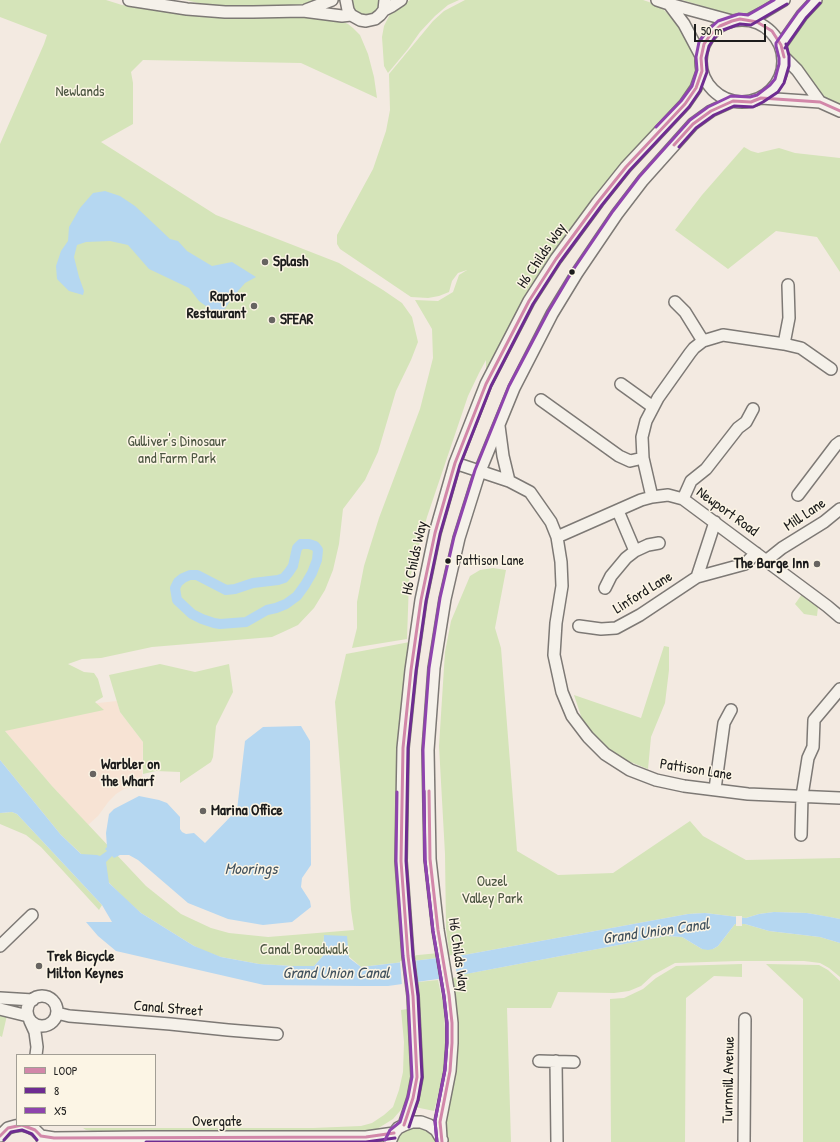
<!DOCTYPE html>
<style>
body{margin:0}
#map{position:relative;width:840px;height:1142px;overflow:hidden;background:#f3eae1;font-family:"Patrick Hand",sans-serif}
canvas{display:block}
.legend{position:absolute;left:16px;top:1054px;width:140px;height:72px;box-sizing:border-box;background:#fcf5e5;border:1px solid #a29e95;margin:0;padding:5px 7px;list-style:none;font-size:12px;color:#1c1c1c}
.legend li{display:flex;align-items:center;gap:8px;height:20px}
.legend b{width:20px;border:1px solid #a29e95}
.scale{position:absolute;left:694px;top:24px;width:72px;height:18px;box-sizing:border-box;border:2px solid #1c1c1c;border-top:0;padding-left:5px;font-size:12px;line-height:14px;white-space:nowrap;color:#1c1c1c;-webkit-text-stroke:3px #fcf5e5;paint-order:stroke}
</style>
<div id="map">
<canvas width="840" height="1142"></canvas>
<ul class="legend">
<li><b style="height:5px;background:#d287a9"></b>LOOP</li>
<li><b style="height:5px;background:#6e2c91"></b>8</li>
<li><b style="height:5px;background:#8e44ad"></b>X5</li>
</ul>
<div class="scale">50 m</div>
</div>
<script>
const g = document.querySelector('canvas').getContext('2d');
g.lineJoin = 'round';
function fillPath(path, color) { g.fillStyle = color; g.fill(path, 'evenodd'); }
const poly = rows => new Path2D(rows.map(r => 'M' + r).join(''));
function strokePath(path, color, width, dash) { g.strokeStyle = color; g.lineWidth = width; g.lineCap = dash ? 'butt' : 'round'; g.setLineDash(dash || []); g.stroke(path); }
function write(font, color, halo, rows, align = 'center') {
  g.font = font + ' "Patrick Hand",sans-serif'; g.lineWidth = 3; g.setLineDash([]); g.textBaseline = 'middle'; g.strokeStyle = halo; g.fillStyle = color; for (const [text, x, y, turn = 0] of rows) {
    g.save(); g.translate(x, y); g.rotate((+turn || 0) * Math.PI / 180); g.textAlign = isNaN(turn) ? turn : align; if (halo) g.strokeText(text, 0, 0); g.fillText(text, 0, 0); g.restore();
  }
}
fillPath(poly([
 [117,701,120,712,143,742,142,785,124,789,116,794,109,801,98,816,88,825,52,786,5,731,0,719,70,706]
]), '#f7e3d4');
fillPath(poly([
 [0,0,106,0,122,5,182,13,230,18,313,16,339,20,348,24,353,28,360,35,368,54,374,77,377,98,301,63,143,60,131,72,133,83,133,124,101,142,216,215,339,263,383,290,402,303,412,317,418,342,411,360,396,391,378,452,365,480,343,509,339,544,333,570,325,590,314,608,298,625,283,632,272,637,152,647,101,658,82,659,68,664,84,672,94,673,98,679,103,697,95,702,104,710,5,731,52,786,146,886,181,914,211,928,229,933,268,937,354,930,351,910,335,702,346,654,415,641,403,748,408,956,449,952,446,929,445,854,439,746,445,652,451,621,470,576,480,570,493,568,506,570,495,628,501,648,517,851,558,875,613,873,690,821,703,836,746,860,840,858,840,919,807,913,774,912,759,914,746,918,705,913,688,914,464,955,361,967,324,935,323,956,314,966,292,966,259,964,221,957,206,952,194,946,141,913,125,899,77,850,61,835,0,760,0,144,44,44,47,35,0,17],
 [186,0,320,0,300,5,275,7,206,5],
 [353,0,380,0,379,8,375,13,369,16,362,15,356,12,353,6],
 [410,0,459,0,448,5,435,16,420,32,408,49,388,73,384,66,382,37,384,26,390,14,398,7],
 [465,0,643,0,649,2,664,10,679,25,701,58,701,66,694,72,690,85,680,102,556,259,486,384,486,360,479,373,468,396,427,517,409,581,407,639,352,648,357,628,357,602,364,566,379,518,420,409,433,358,432,329,415,300,438,301,453,292,459,275,467,270,458,273,452,281,449,292,439,296,428,298,411,297,340,249,337,244,337,235,373,169,386,131,390,110,389,74,433,21,444,11],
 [682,0,784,0,749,20,740,19,732,21,713,9],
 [816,0,840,0,840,111,820,102,784,57,781,45],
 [744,147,751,151,758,153,779,148,795,153,840,158,840,272,817,237,776,231,728,269,675,230,702,195],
 [802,594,809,597,818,607,817,616,804,614,795,604],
 [664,646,669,647,669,670,665,703,651,737,648,769,623,759,602,746,583,722,574,695,641,718],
 [160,664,195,672,229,664,233,692,216,726,213,757,211,762,180,783,180,772,156,771,143,774,143,742,120,712,109,675],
 [12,812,17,814,102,905,99,910,41,847,26,835,0,824,0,813],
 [735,924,745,924,769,931,820,937,840,943,840,977,829,968,820,963,804,961,738,961,675,963,653,975,641,986,629,991,614,993,558,992,551,1008,507,1008,511,1142,442,1142,450,1071,446,979,455,976,666,936,682,937,702,949,713,949,718,946],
 [742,964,742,977,714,976,686,998,685,1142,611,1142,610,999,624,998,643,989,656,978,676,966],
 [766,964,819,965,828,970,840,981,840,1142,803,1142,803,999],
 [438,980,443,1004,446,1041,443,1075,434,1111,415,1107,422,1080,422,1050,418,982],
 [0,1007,8,1011,2,1037,0,1036],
 [407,1009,410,1034,411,1070,410,1089,403,1106,400,1111,393,1119,377,1129,369,1131,358,1132,201,1131,92,1131,86,1130,83,1128,313,1128,361,1126,372,1123,384,1115,393,1107,399,1090,403,1072,404,1042,401,1010],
 [415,1128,422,1128,428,1131,433,1136,436,1142,396,1142,398,1138,402,1133,408,1129]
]), '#d5e4b9');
fillPath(poly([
 [105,191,120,196,135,206,170,239,178,241,187,251,212,266,232,262,256,277,245,283,232,298,218,319,210,309,199,301,189,288,149,269,128,245,110,241,86,242,77,245,74,257,79,277,84,291,83,295,69,291,57,279,56,266,61,251,68,241,69,227,80,208,93,193],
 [301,726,310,741,311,865,302,878,301,887,310,901,311,907,292,922,263,925,228,919,188,903,138,860,129,855,120,855,114,858,112,856,106,862,109,883,141,913,194,946,221,957,259,964,292,966,314,966,323,956,324,935,347,936,349,958,361,967,464,955,688,914,705,913,746,918,759,914,774,912,807,913,830,917,840,919,840,943,820,937,769,931,745,924,735,924,718,946,713,949,708,950,702,949,682,937,666,936,445,978,388,986,361,986,264,985,116,951,98,936,86,922,112,922,102,905,17,814,12,812,0,813,0,760,61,835,81,854,97,855,100,856,107,851,105,849,107,847,106,833,109,814,114,809,139,796,159,800,167,803,180,817,180,829,182,832,186,834,194,833,205,843,237,810,245,741,263,727]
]), '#b5d7f1');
fillPath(poly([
 [736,916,742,916,742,926,736,926],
 [454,955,457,977,440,981,437,957],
 [416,959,418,984,402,986,400,961]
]), '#f3eae1');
strokePath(poly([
 [301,544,309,544,315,546,318,550,317,560,312,573,305,585,297,596,286,604,276,608,267,610,246,622,220,624,214,623,202,619,192,614,177,600,175,588,178,582,183,578,190,575,197,575,226,590,235,589,253,583,278,580,284,578,289,572,293,566,297,548,301,544]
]), '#b5d7f1', 10);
const minor = poly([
 [129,0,187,9,225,12,253,12,303,11,342,16,351,15],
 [346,0,348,10,351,15,360,20,366,21,375,19,380,15,384,10,385,0],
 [657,0,669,4,732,21],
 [669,4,684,24,701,56],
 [306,10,332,0],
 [384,10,392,6,401,0],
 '701 61a41 41 0 1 1 82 0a41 41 0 1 1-82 0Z',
 [749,20,764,12,784,0],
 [781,45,802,15,816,0],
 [784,57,797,70,820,102],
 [761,98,820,102,840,111],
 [675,302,685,312,703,341],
 [784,344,789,318,788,285],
 [621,384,653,407],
 [541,400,619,456,630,461,643,458],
 [499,426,503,456,509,481],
 [455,463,509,481,530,492,551,522,557,537,561,562,562,586,556,623,554,655,562,692,572,716,588,737,605,754,630,770,656,780,684,786,748,794,840,798],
 [798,495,836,445,840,442],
 [652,497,643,458,642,437,646,421,658,398,690,353,694,348,703,341,723,335,784,344,801,348,831,369],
 [683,499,691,481,706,469,738,428,746,422,753,409],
 [618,511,635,551],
 [557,537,641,500,652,497,668,495,683,499,827,606,840,617],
 [767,560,782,548,824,522,840,509],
 [697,577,715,522],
 [605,588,611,576,626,558,635,551,648,545,659,543],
 [579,626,601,629,616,628,640,615,697,577,745,564,756,553],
 [715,789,724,723,731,710],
 [801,835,802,796,808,758,813,747,814,720,840,689],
 [0,946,32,915],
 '27 1011a15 15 0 1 1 30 0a15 15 0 1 1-30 0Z',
 [0,998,33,1000],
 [0,1009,28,1016],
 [57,1013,69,1016,170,1024,228,1030,277,1034],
 [30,1021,35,1032,37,1047,36,1055],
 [539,1061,574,1062],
 [556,1061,557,1142],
 [404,1125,413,1098,417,1077,413,996,408,956,401,861,403,748,411,670,421,600,435,533,455,463,486,384,529,301,556,259,598,202,626,167,685,104,696,88,702,71],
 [0,1136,8,1128,15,1126,22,1125,29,1127,35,1130,41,1136,43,1141],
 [41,1136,54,1138,146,1137,366,1137,394,1133],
 [441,1138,440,1122,450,1071,452,1043,452,1023,449,995,438,930,430,859,428,750,434,668,445,599,459,538,480,471,514,388,552,314,577,273,617,214,643,180,693,124,711,111,733,101],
 [390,1142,394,1133,398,1128,404,1125,412,1122,421,1122,429,1125,436,1130,442,1140],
 [744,1142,745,1019]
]);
strokePath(minor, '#7d7975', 14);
strokePath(minor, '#f5f1ea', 11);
strokePath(poly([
 [674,145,693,124,711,111,733,101,751,102,761,98,820,102,840,111],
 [429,791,430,859,438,930,449,995,452,1023,452,1043,450,1071,440,1122,442,1142],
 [404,1125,413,1098,417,1077,413,996,408,956,401,861,403,748,411,670,421,600,435,533,455,463,486,384,529,301,556,259,598,202,626,167,685,104,696,88,702,71,701,58,704,44,711,34,720,26,732,21,740,19,757,22,772,31,781,45,784,57],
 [0,1136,8,1128,22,1125,35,1130,41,1136],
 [41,1136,54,1138,366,1137,394,1133]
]), '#d287a9', 3);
strokePath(poly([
 [785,48,806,18,820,3],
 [679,147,696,128,714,115,734,106,753,107,763,102,778,92,784,83,789,66,789,56,786,44],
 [424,791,425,860,433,931,444,996,447,1023,447,1043,445,1070,435,1121,437,1142],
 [409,1127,418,1100,422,1077,418,996,413,956,406,861,408,748,416,671,426,601,440,534,460,465,491,386,533,304,560,262,602,205,630,170,689,107,700,91,707,72,706,58,709,46,715,37,723,30,734,26,740,24,751,25,787,4],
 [4,1140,11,1132,22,1130,32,1134,37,1140],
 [146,1142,366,1142,395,1138]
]), '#6e2c91', 3);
strokePath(poly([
 [656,127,681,101,692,86,697,70,696,57,699,42,707,31,718,21,739,14,748,15,774,0],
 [385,1140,390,1130,400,1122,408,1097,412,1077,408,996,403,956,396,861,397,792],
 [437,1142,435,1121,445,1070,447,1043,447,1023,444,996,433,931,425,860,423,750,429,668,440,598,454,537,475,470,509,386,548,312,573,270,613,211,639,177,690,120,708,107,731,96,750,97,757,95,770,85,775,79,779,64,779,58,776,46,776,43,798,12,809,0]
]), '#8e44ad', 3);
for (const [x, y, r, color] of [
 [265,262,4,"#676461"],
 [572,272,3.5,"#1c1c1c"],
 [254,306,4,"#676461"],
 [272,320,4,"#676461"],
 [448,561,3.5,"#1c1c1c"],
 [817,564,4,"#676461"],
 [93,774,4,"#676461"],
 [203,811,4,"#676461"],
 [39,966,4,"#676461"]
]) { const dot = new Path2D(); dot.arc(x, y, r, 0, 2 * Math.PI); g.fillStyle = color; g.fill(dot); strokePath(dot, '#fcf5e5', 1.5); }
write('14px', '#1c1c1c', '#fcf5e5', [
 ["Pattison Lane",456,561]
], 'left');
write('15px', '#4c5642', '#fcf5e5', [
 ["Newlands",80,92],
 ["Gulliver's Dinosaur",177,442],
 ["and Farm Park",177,459],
 ["Ouzel",492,882],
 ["Valley Park",492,899],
 ["Canal Broadwalk",304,950]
]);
write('15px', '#1c1c1c', '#fcf5e5', [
 ["H6 Childs Way",542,256,-56],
 ["Newport Road",727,512,36],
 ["Mill Lane",805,515,-34],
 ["H6 Childs Way",415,558,-78],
 ["Linford Lane",643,593,-32],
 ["Pattison Lane",696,770,9],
 ["H6 Childs Way",458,955,82],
 ["Canal Street",168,1009,5],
 ["Turnmill Avenue",729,1080,-89],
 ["Overgate",217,1122]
]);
write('bold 15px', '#1c1c1c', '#fcf5e5', [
 ["Splash",273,262],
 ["Raptor",246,297,"right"],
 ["Restaurant",246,314,"right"],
 ["SFEAR",280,320],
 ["The Barge Inn",809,564,"right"],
 ["Warbler on",101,765],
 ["the Wharf",101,782],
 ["Marina Office",211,811],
 ["Trek Bicycle",47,957],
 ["Milton Keynes",47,974]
], 'left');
write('italic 16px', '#42525e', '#fcf5e5', [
 ["Moorings",251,870],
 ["Grand Union Canal",656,932,-8],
 ["Grand Union Canal",336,974]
]);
</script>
